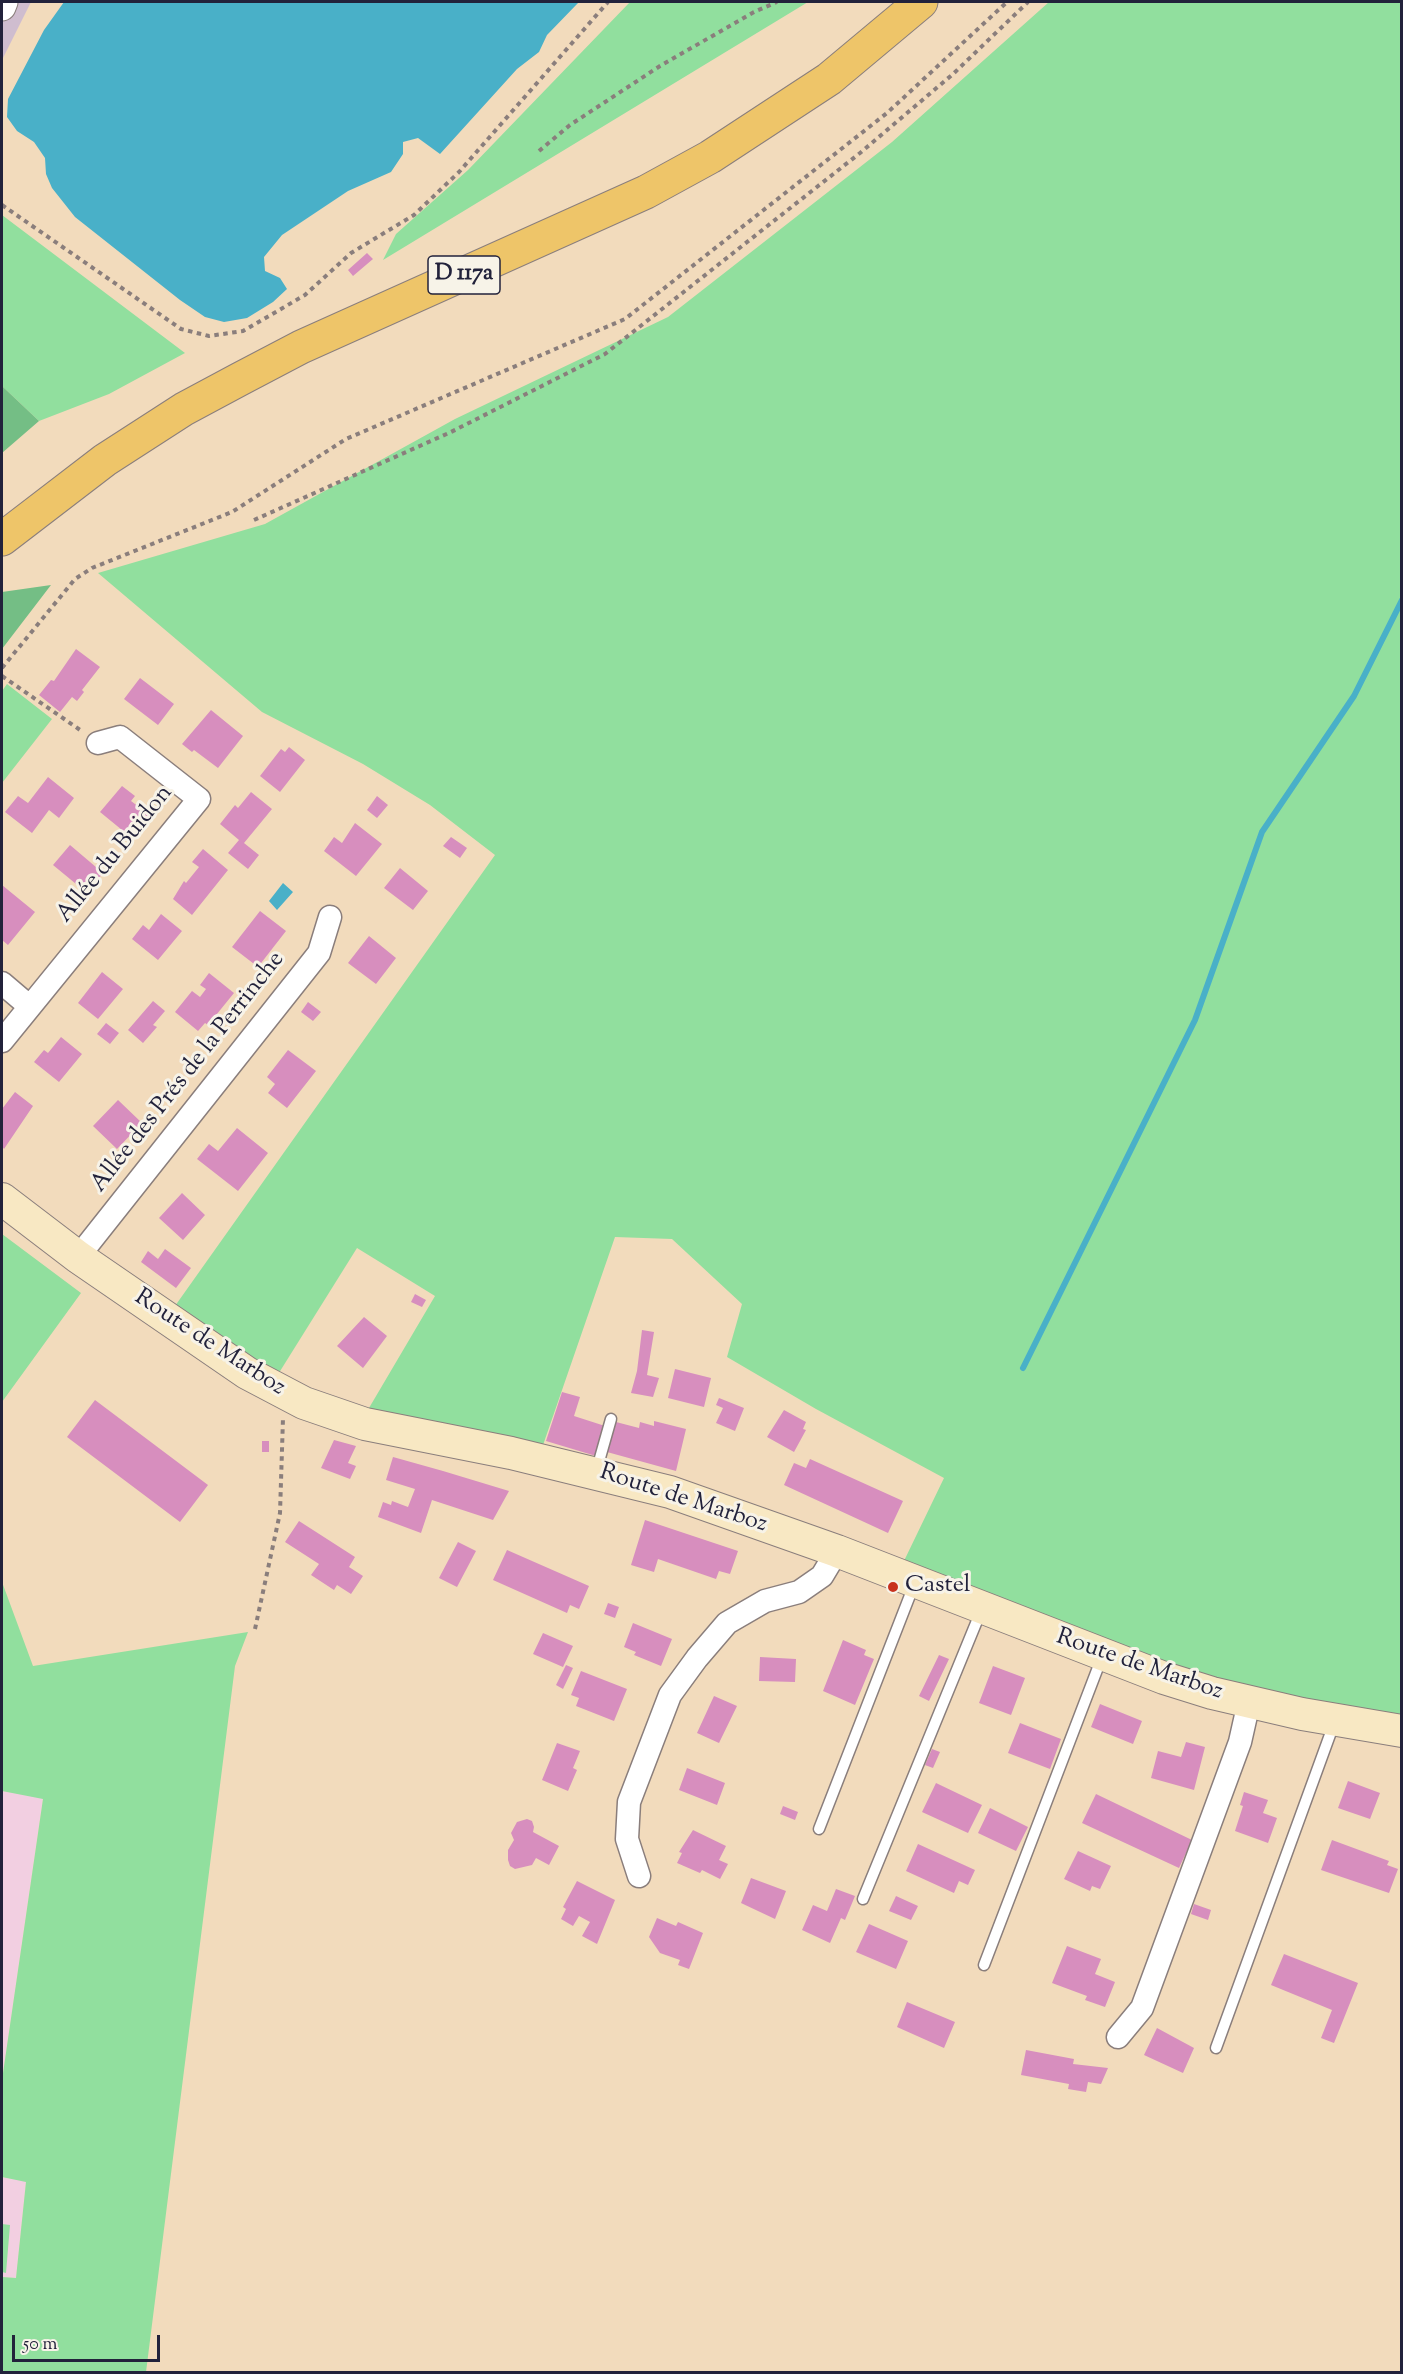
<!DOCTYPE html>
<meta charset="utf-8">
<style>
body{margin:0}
#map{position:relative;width:1403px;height:2374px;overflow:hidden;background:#f2dbbc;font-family:"Sorts Mill Goudy",serif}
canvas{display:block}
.frame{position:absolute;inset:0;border:3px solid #22223b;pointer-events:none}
.scale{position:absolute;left:12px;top:2335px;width:148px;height:27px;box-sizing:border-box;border:3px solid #22223b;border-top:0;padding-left:8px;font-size:18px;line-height:21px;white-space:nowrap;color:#22223b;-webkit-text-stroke:4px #f7f3e8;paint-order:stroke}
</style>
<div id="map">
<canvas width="1403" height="2374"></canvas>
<div class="frame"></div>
<div class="scale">50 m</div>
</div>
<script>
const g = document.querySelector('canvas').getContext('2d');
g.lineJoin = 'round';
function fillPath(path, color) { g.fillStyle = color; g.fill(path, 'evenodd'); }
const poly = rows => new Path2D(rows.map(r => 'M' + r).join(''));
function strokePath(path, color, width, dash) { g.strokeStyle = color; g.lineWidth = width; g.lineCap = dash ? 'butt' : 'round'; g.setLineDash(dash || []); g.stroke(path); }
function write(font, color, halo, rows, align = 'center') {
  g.font = font + ' "Sorts Mill Goudy",serif'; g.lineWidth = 6; g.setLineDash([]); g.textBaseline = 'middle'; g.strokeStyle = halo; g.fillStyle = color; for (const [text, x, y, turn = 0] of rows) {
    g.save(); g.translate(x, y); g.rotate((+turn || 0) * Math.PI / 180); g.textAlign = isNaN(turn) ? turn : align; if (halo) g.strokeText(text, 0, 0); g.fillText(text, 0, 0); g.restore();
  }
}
fillPath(poly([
 [2,1791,43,1798,2,2080],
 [2,2177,26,2181,16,2278,2,2277]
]), '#f2cfe1');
fillPath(poly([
 [2,2,31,2,2,60]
]), '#cfbdcf');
fillPath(poly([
 [630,2,808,2,383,260,396,234,468,170],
 [1049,2,1401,2,1401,1718,1290,1699,1202,1675,1100,1642,903,1563,944,1478,816,1409,727,1357,742,1304,672,1239,615,1237,543,1445,369,1408,435,1296,357,1248,277,1376,175,1306,495,855,430,805,363,764,262,712,98,573,265,524,455,419,668,317,892,142],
 [2,215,185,353,109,394,39,421,2,386],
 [7,684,52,719,2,783,2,691],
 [2,1234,81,1293,2,1402],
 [2,1582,33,1666,248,1632,235,1666,146,2372,2,2372,2,2277,16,2278,26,2182,2,2177,2,2080,43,1799,2,1791],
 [2,2224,10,2225,6,2273,2,2272]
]), '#91df9e');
fillPath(poly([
 [2,386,39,421,2,453],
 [51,585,2,649,2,592]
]), '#74be85');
fillPath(poly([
 [64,2,579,2,547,35,539,52,517,69,440,154,418,138,403,142,403,154,391,172,348,191,282,235,264,257,265,271,280,278,287,289,273,302,247,318,224,322,205,317,180,300,75,217,52,188,46,174,45,158,34,142,17,131,7,117,8,99,44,30],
 [283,883,293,892,277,910,269,901]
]), '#49b0c8');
strokePath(poly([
 [1023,1368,1195,1020,1262,832,1354,696,1402,600]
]), '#49b0c8', 6);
fillPath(poly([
 [367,253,373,259,353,276,348,270],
 [76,649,100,667,82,690,84,692,77,701,72,697,60,712,39,695,51,680,54,681],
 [140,678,174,704,158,725,124,699],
 [211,710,243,736,218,768,194,750,192,752,182,744],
 [289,747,305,760,280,792,260,776,281,749,285,752],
 [48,777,74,798,59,818,49,810,32,833,5,812,18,796,28,803],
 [122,786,135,796,131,801,151,816,133,839,100,812],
 [251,792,272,809,244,843,259,855,248,869,228,853,239,840,220,824,235,805,238,808],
 [377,796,388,805,377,818,367,810],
 [355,823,382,844,356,876,324,851,334,837,342,843],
 [451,837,467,848,460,858,443,846],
 [70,845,103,873,87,893,53,865],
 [203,849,228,870,192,915,173,899,184,881,186,883,199,867,192,862],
 [400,868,428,891,413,910,384,888],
 [2,885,35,912,8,945,2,940],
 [260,911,286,931,258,967,232,947],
 [161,914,182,931,158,960,132,939,143,925,149,930],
 [369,936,396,958,376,984,348,963],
 [102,972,123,989,98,1019,78,1003],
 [209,973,234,993,208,1025,205,1023,198,1031,175,1012,192,991,200,997,206,989,200,985],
 [153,1001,165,1011,153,1025,157,1027,143,1043,128,1030],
 [308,1002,321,1012,313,1021,301,1012],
 [106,1023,119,1033,110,1044,97,1034],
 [61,1037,82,1054,59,1082,34,1062,44,1050,48,1053],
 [288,1050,316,1071,287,1108,268,1093,275,1084,267,1077],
 [15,1092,33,1106,4,1149,2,1146,2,1109],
 [118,1100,142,1123,117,1149,93,1126],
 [237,1128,268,1153,238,1191,197,1159,209,1144,218,1151],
 [182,1193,205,1215,183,1240,159,1218],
 [165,1249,191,1268,176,1288,141,1262,148,1251,158,1259],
 [415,1294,426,1300,422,1307,411,1302],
 [364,1317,387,1336,363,1368,337,1346],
 [642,1330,654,1332,647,1375,659,1378,653,1397,631,1393,637,1371],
 [675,1369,711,1378,704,1407,668,1398],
 [562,1392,580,1397,574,1416,605,1426,596,1456,546,1441],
 [719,1398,744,1408,735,1431,716,1423,723,1408,716,1405],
 [95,1400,208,1485,180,1522,67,1437],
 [784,1410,806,1422,803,1429,806,1430,794,1452,767,1437],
 [654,1421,686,1429,676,1471,607,1452,616,1422,639,1428,640,1422,654,1426],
 [334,1440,356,1446,348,1463,356,1466,350,1479,321,1468],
 [262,1441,269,1441,269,1452,262,1452],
 [393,1457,443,1471,509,1491,493,1520,432,1500,421,1533,378,1517,383,1502,391,1505,392,1501,408,1507,415,1489,386,1480],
 [810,1459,903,1501,888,1533,784,1485,794,1463,806,1468],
 [645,1520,738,1551,730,1574,719,1571,716,1579,658,1559,654,1572,631,1565],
 [299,1521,355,1557,349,1567,363,1576,351,1594,337,1585,334,1590,311,1575,319,1564,285,1542],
 [458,1542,476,1551,457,1587,439,1578],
 [507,1550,589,1586,579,1609,570,1605,567,1613,493,1580],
 [608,1603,619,1607,615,1618,604,1614],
 [633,1623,672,1639,661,1666,634,1655,636,1652,624,1647],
 [543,1633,573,1646,563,1667,533,1654],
 [843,1640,866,1650,864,1655,874,1659,855,1705,823,1691],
 [939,1655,949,1659,929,1701,919,1696],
 [760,1657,796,1659,795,1682,759,1681],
 [566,1665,573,1668,563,1689,556,1685],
 [993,1666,1025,1678,1011,1715,979,1703],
 [581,1671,627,1689,614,1721,576,1706,579,1698,571,1695],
 [714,1696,737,1706,719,1743,697,1733],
 [1100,1704,1142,1721,1133,1744,1091,1727],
 [1020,1723,1061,1739,1050,1769,1008,1753],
 [1186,1742,1205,1747,1194,1790,1151,1778,1158,1751,1181,1757],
 [557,1743,580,1751,573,1768,577,1770,568,1791,542,1780],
 [932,1749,940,1752,933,1768,925,1765],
 [687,1768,725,1783,717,1805,679,1790],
 [1348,1781,1380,1793,1370,1819,1338,1808],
 [936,1783,982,1805,968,1833,922,1812],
 [1244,1792,1268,1800,1263,1813,1277,1818,1268,1843,1235,1831,1243,1806,1240,1805],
 [1096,1794,1192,1840,1179,1868,1082,1823],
 [783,1806,798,1812,795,1820,780,1814],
 [990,1808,1028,1827,1016,1851,978,1833],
 [527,1819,532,1821,534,1827,533,1832,559,1846,549,1865,536,1858,532,1865,515,1869,510,1866,508,1860,508,1850,514,1840,511,1833,517,1822],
 [693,1830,726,1846,719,1860,728,1864,720,1879,702,1870,700,1873,677,1863,682,1853,679,1852],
 [1332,1840,1389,1861,1387,1865,1398,1869,1389,1893,1321,1870],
 [918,1844,975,1870,968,1885,959,1881,954,1893,906,1871],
 [1078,1851,1111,1866,1100,1889,1092,1886,1090,1891,1064,1879],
 [751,1878,786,1891,775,1919,741,1903],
 [577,1881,615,1900,597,1944,582,1936,590,1922,579,1916,573,1926,561,1919,566,1909,563,1907],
 [836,1889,855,1896,845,1920,841,1918,830,1943,802,1930,813,1905,827,1911],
 [896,1896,918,1906,911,1920,889,1911],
 [1194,1904,1211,1910,1208,1920,1191,1914],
 [657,1918,676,1926,678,1922,703,1933,689,1969,678,1965,680,1960,660,1953,649,1937],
 [869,1924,908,1941,896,1969,856,1952],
 [1067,1946,1101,1959,1095,1974,1115,1982,1105,2007,1085,2000,1087,1996,1052,1983],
 [1284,1954,1358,1983,1334,2043,1321,2038,1332,2010,1271,1985],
 [907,2002,955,2022,944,2048,897,2027],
 [1157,2028,1194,2048,1183,2073,1144,2055],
 [1026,2050,1074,2059,1073,2064,1108,2068,1101,2084,1088,2082,1086,2092,1068,2089,1069,2084,1021,2075]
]), '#d78ebe');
const service = poly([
 [596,1472,611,1419],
 [819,1829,914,1585],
 [863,1899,981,1611],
 [984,1965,1102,1657],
 [1216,2048,1335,1721]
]);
const minor = poly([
 [2,983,29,1006],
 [2,1041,199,799,120,737,98,743],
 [78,1257,319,953,330,917],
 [639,1876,627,1839,629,1802,670,1695,697,1658,727,1623,765,1601,799,1592,822,1576,837,1551],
 [1118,2037,1142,2008,1240,1742,1249,1702]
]);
const tertiary = poly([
 [2,7,4,2]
]);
const secondary = poly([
 [2,1199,78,1257,247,1373,304,1403,365,1424,511,1453,670,1492,837,1551,1164,1678,1212,1693,1302,1714,1402,1731]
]);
const primary = poly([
 [2,539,105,460,184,409,240,379,301,347,646,192,710,157,829,79,921,2]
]);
strokePath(service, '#8a7e7c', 13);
strokePath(minor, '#8a7e7c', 25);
strokePath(tertiary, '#8a7e7c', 29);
strokePath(secondary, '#8a7e7c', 34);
strokePath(primary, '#8a7e7c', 35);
strokePath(poly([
 [539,151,570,125,660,66,754,12,777,2],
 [2,205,181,329,209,336,243,331,305,295,351,253,414,215,459,172,608,2],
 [254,520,451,432,605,354,860,153,953,74,1028,2],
 [2,668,75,579,92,568,232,512,346,439,625,319,887,113,1007,2],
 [2,676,83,732],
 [255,1629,280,1513,283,1418]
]), '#8a7e7c', 4, [4.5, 4.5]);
strokePath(service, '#fff', 10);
strokePath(minor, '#fff', 22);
strokePath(tertiary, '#fff', 27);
strokePath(secondary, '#f8e8c3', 32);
strokePath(primary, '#eec569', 33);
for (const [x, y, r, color] of [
 [893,1587,6,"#c8321e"]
]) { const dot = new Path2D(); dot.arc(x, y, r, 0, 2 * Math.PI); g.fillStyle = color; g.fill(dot); strokePath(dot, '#f7f3e8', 2); }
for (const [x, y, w] of [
 [464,275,72]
]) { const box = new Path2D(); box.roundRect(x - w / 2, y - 19, w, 38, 4.5); g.fillStyle = '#f7f3e8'; g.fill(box); strokePath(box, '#22223b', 1.5); }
write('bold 22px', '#22223b', null, [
 ["D 117a",464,275]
]);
write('24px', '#22223b', '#f7f3e8', [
 ["Allée du Buidon",116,855,-51],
 ["Allée des Prés de la Perrinche",189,1073,-52],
 ["Route de Marboz",209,1344,33],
 ["Route de Marboz",683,1500,18],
 ["Route de Marboz",1139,1666,19]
]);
write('24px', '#22223b', '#f7f3e8', [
 ["Castel",905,1587]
], 'left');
</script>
